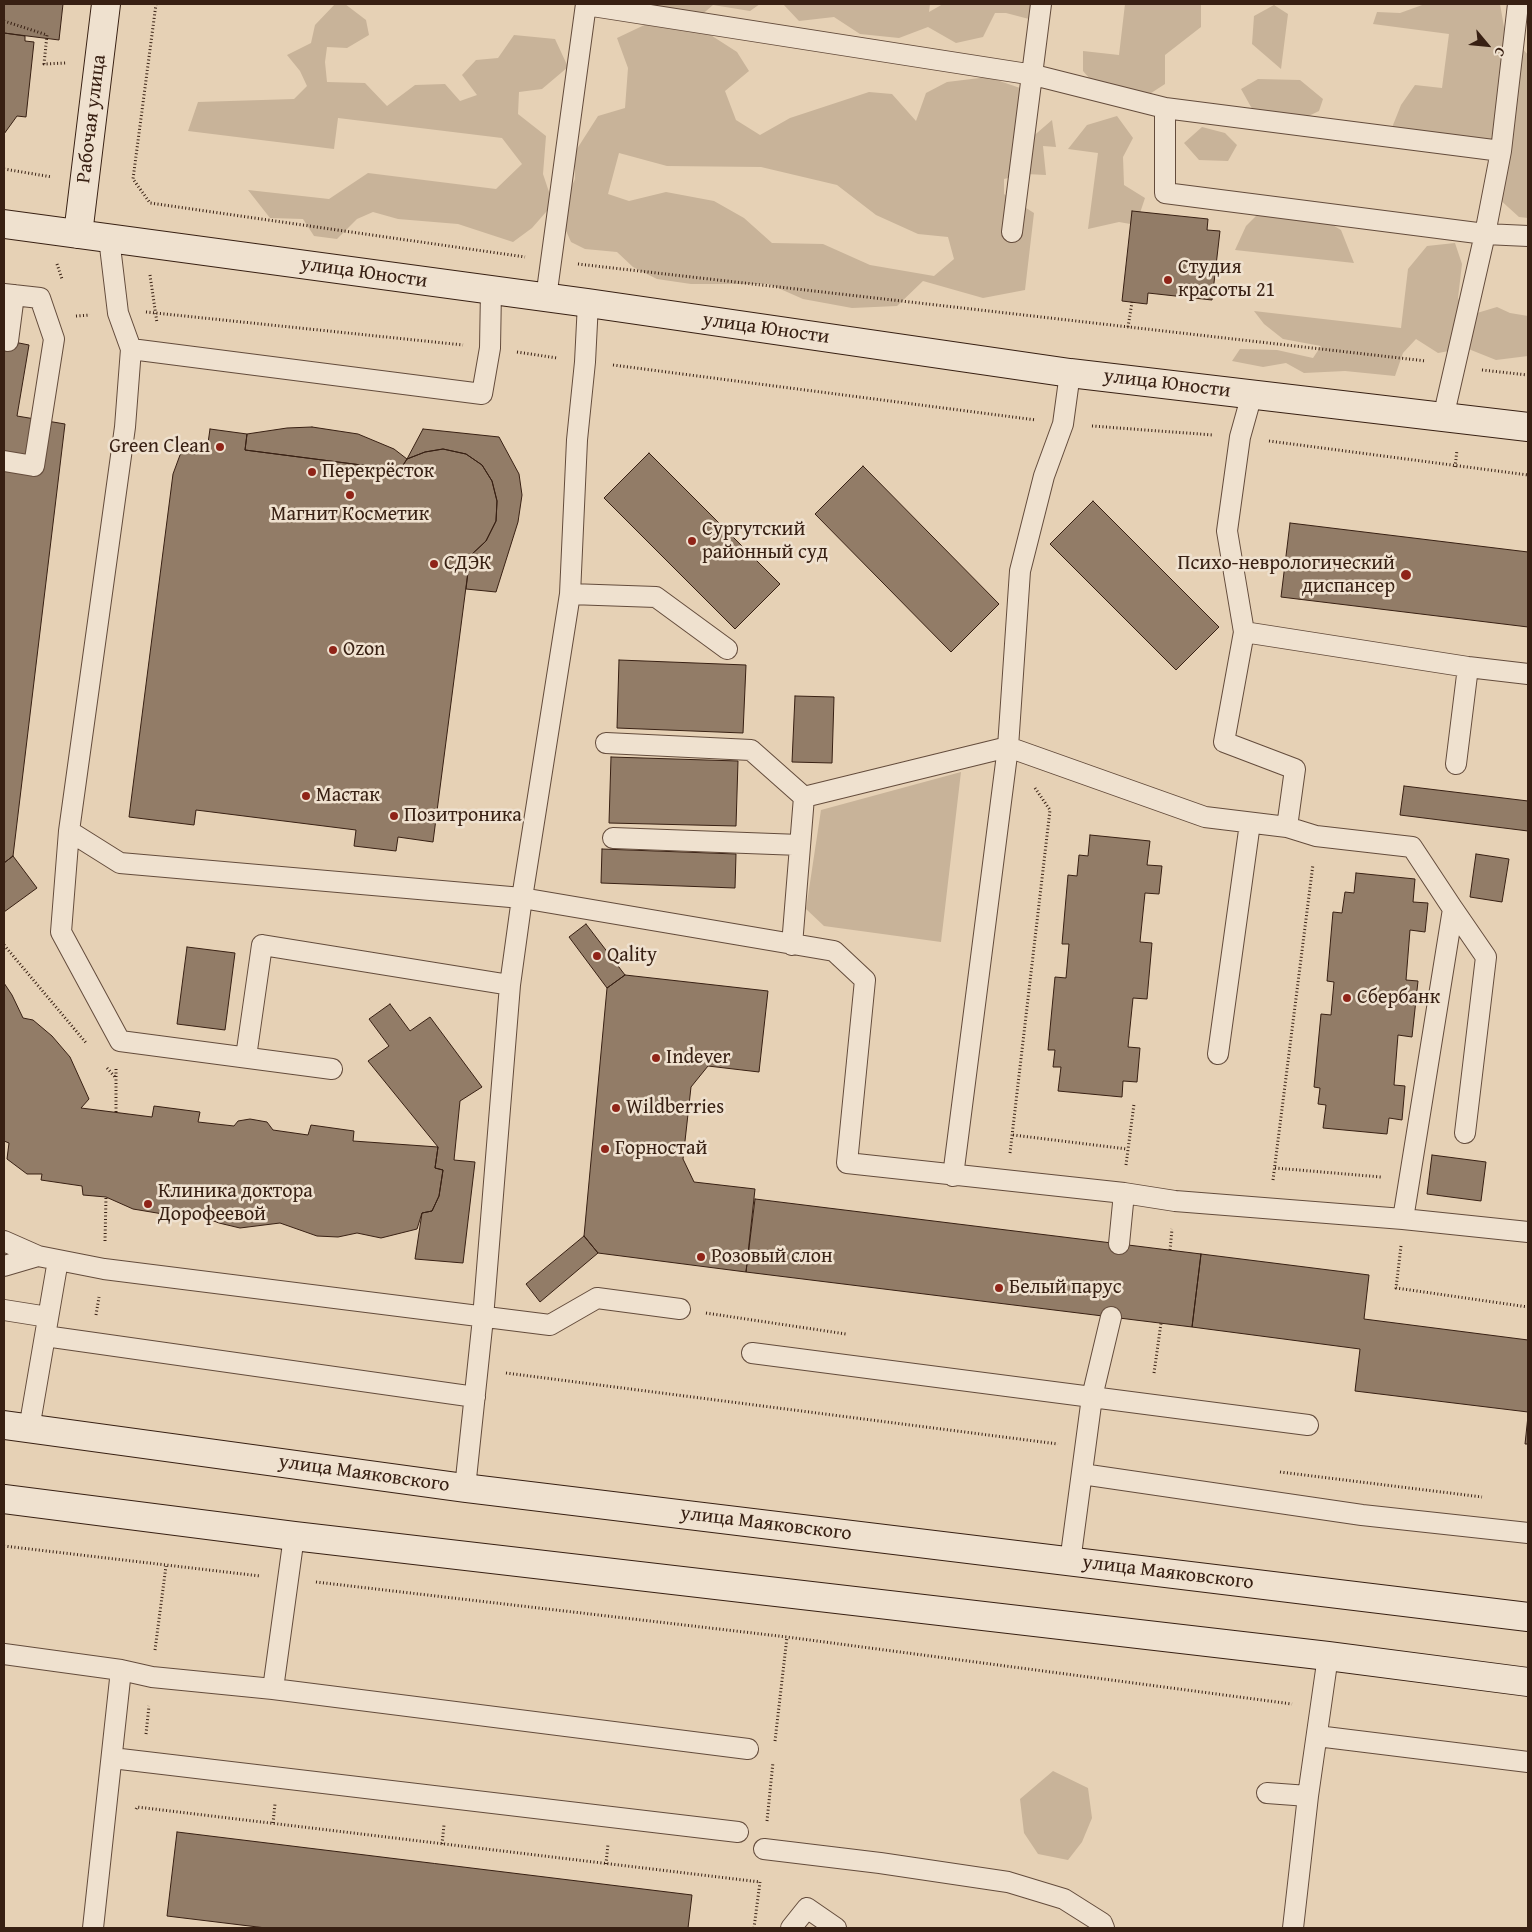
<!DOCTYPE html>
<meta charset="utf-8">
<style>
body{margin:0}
#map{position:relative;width:1532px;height:1932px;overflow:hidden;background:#e6d1b5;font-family:"Gentium Book Plus",serif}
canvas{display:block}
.frame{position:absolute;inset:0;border:5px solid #382013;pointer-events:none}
.north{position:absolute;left:1462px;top:20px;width:50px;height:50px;-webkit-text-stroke:4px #efe1cf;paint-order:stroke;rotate:118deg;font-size:14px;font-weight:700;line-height:20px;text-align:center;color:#382013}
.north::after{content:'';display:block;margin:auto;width:18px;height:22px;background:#382013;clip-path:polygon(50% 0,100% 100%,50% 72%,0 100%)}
</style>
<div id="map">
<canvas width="1532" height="1932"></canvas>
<div class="frame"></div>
<div class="north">С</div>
</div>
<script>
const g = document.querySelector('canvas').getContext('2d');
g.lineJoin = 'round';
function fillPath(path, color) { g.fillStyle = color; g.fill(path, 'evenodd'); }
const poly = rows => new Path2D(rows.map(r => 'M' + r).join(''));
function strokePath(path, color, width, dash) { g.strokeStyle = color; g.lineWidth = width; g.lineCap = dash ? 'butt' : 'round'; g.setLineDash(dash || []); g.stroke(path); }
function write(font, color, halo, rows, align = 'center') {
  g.font = font + ' "Gentium Book Plus",serif'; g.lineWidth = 5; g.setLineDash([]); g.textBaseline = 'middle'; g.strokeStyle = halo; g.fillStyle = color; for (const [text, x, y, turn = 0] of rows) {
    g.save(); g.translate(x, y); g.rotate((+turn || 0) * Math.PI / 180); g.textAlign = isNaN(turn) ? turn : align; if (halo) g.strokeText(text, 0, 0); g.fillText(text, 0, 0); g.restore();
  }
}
fillPath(poly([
 [335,4,345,4,366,20,369,35,347,48,327,47,325,62,327,82,365,83,387,106,415,85,445,84,460,101,477,95,462,75,476,60,498,58,514,35,555,39,568,67,542,89,519,92,518,114,546,136,543,174,553,204,532,228,513,242,458,224,398,219,373,212,357,219,337,239,314,236,303,219,270,218,248,190,329,199,368,173,496,189,522,164,502,138,338,118,334,149,188,131,198,102,294,99,307,86,300,71,287,55,311,43,315,25],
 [646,4,760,4,750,11,713,5,692,23,737,52,749,71,725,91,736,120,760,135,790,118,869,92,892,94,916,121,926,93,947,82,988,77,1020,88,1014,137,1030,139,1052,120,1056,147,1043,146,1046,175,1026,174,1004,179,1004,194,1034,213,1025,290,983,298,923,281,897,306,852,308,803,299,769,284,691,284,657,279,633,267,617,252,585,249,571,242,559,215,575,179,575,152,598,116,625,108,628,68,617,38,657,19],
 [619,153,667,166,761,167,837,185,876,215,918,234,948,237,954,259,934,276,870,265,823,244,772,243,744,218,714,201,666,192,629,201,608,194],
 [783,4,930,4,929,12,943,4,1051,4,1050,7,1029,19,1006,13,995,13,983,37,956,43,928,27,899,38,860,34,834,17,799,21],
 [1125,4,1201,4,1201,27,1165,55,1165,84,1145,97,1104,95,1083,71,1083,51,1119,55],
 [1425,4,1500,4,1504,27,1528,55,1528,218,1519,217,1497,197,1488,155,1478,137,1447,150,1391,130,1401,105,1415,85,1442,88,1449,34,1373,24,1377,12,1400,13],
 [1274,5,1288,14,1281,69,1252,44,1254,16],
 [1258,79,1300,80,1323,99,1319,111,1290,125,1260,123,1241,89],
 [1117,116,1133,138,1123,157,1124,185,1145,198,1136,225,1119,222,1088,229,1098,153,1068,149,1087,125],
 [1202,127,1225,133,1237,145,1228,161,1199,160,1184,143],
 [1264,208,1309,211,1341,230,1354,263,1235,250,1246,226],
 [1455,243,1462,264,1458,298,1467,316,1497,307,1510,313,1528,316,1528,356,1496,360,1466,348,1438,353,1416,339,1403,353,1395,376,1345,371,1304,373,1286,363,1263,367,1232,361,1240,349,1277,350,1313,358,1321,346,1283,339,1264,324,1254,311,1401,328,1408,269,1427,246],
 [961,772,941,942,824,926,806,909,821,810],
 [1053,1771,1088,1788,1092,1818,1082,1842,1068,1860,1038,1854,1024,1833,1020,1799]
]), '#c8b399');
const building = poly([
 [4,4,63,4,59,40,4,33,4,4],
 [4,33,25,36,25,41,34,42,26,117,17,116,4,134,4,33],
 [1132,211,1208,219,1207,230,1220,231,1212,300,1148,293,1147,304,1122,301,1132,211],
 [4,340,29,345,17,416,65,424,13,856,4,863,4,340],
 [312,427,358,434,394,449,407,459,400,470,245,450,247,434,287,428,312,427],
 [210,429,247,434,245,450,400,470,407,459,425,452,443,449,466,454,482,465,492,481,497,501,496,521,486,541,470,556,433,842,398,837,396,851,354,846,356,830,196,810,194,825,129,817,173,474,180,455,189,445,208,443,210,429],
 [423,429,499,437,519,474,522,495,518,522,496,592,466,589,470,556,486,541,496,521,497,501,492,481,482,465,466,454,443,449,425,452,407,459,423,429],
 [649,453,780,584,735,629,604,498,649,453],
 [863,466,999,604,951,652,815,514,863,466],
 [1093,501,1219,627,1176,670,1050,544,1093,501],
 [1290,523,1528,552,1528,627,1281,597,1290,523],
 [619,660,746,665,743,733,617,728,619,660],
 [795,696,834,697,832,763,792,762,795,696],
 [611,757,738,761,736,826,609,823,611,757],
 [1404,786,1528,801,1528,831,1400,815,1404,786],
 [1090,835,1150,841,1147,865,1162,866,1159,894,1145,893,1140,942,1152,943,1147,999,1133,998,1128,1047,1140,1048,1137,1082,1123,1081,1122,1097,1058,1091,1061,1067,1053,1067,1055,1050,1048,1050,1055,977,1066,978,1069,944,1062,944,1068,875,1077,876,1079,855,1088,856,1090,835],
 [602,849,736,854,735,888,601,883,602,849],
 [1476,854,1509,859,1502,902,1470,897,1476,854],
 [13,856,37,888,4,912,4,863,13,856],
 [1356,873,1415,879,1413,902,1428,903,1425,932,1410,930,1406,980,1418,981,1412,1037,1398,1035,1394,1085,1405,1086,1402,1120,1389,1118,1387,1134,1323,1128,1326,1105,1318,1104,1320,1088,1314,1087,1321,1014,1331,1015,1334,982,1327,981,1333,912,1342,913,1345,892,1354,893,1356,873],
 [586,924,625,975,607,988,569,937,586,924],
 [187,947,235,953,225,1030,177,1024,187,947],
 [625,975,768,991,759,1072,708,1066,691,1087,683,1159,694,1182,755,1189,746,1272,598,1253,584,1236,607,988,625,975],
 [4,983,12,995,23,1018,33,1020,52,1036,70,1057,89,1099,81,1108,152,1117,154,1106,200,1112,198,1122,234,1126,238,1121,250,1119,267,1122,273,1130,308,1135,311,1125,354,1131,353,1141,438,1147,435,1168,443,1170,439,1196,432,1211,422,1213,417,1229,381,1238,357,1233,338,1237,317,1236,280,1223,240,1228,219,1223,190,1212,163,1214,133,1209,106,1197,83,1195,82,1186,41,1180,42,1174,27,1174,7,1159,9,1143,4,1141,4,983],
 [390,1004,410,1031,430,1017,482,1087,460,1101,454,1160,475,1162,463,1263,415,1259,422,1213,432,1211,439,1196,443,1170,435,1168,438,1147,368,1061,389,1046,369,1019,390,1004],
 [1432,1155,1486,1162,1481,1201,1427,1194,1432,1155],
 [755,1199,1201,1254,1192,1327,746,1272,755,1199],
 [584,1236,598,1253,540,1302,526,1284,584,1236],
 [1201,1254,1369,1275,1364,1319,1528,1340,1528,1412,1355,1391,1360,1349,1192,1327,1201,1254],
 [1528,1416,1528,1444,1525,1444,1528,1416],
 [177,1832,692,1895,688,1928,266,1928,167,1916,177,1832]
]);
fillPath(building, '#927c67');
strokePath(building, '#382013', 1);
const lane = poly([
 [586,5,1034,75,1165,108,1501,151],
 [1165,108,1165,193,1485,234,1528,236],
 [1012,232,1041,4],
 [109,238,118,313,131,349,125,427,69,831,61,932,120,1041,332,1069],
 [4,294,40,298,54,339,34,466,4,461],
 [546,298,586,4],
 [8,341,14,295],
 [131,349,482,394,490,348,491,290],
 [1252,394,1240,437,1227,531,1244,632,1468,667,1528,674],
 [1443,418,1485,234,1501,151,1518,4],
 [570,594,656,597,727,649],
 [1244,632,1224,742,1295,769,1287,827],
 [606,743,751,750,804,797],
 [1456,764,1468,667],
 [69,831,120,863,522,898,834,951,865,980,847,1163,1124,1193,1175,1201,1403,1219,1528,1232],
 [613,838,800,845],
 [1453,909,1486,957,1465,1133],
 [792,945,804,797,1008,747,1205,817,1287,827,1316,836,1412,847,1453,909,1403,1219],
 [1218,1054,1250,823],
 [246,1057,262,945,510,985],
 [953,1176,1008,747,1020,571,1044,476,1063,424,1070,373],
 [4,1241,38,1256],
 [1119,1244,1124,1193],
 [4,1266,38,1256,104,1269,550,1325,597,1298,680,1309],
 [4,1310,48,1317],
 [45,1336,475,1397],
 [752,1353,1308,1425],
 [29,1429,58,1260],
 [1082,1474,1362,1515,1528,1533],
 [465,1488,483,1318,510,985,522,898,570,594,577,440,585,362,588,303],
 [1070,1562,1092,1397,1111,1317],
 [4,1654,121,1670],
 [273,1689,748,1749],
 [1317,1736,1528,1762],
 [112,1758,738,1832],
 [1267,1793,1308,1796],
 [764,1849,880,1863,1008,1882,1064,1899,1102,1923,1104,1928],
 [93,1928,121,1670,152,1677,273,1689,294,1536],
 [791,1928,807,1908,836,1928],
 [1293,1928,1308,1796,1328,1656]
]);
const secondary = poly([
 [4,224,588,303,1070,373,1528,427],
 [78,234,106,4],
 [4,1425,465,1488,1528,1617],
 [4,1499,294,1536,1328,1656,1528,1682]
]);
strokePath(lane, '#644c3c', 22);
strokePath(secondary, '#382013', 30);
strokePath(poly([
 [156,4,133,179,150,203,525,257],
 [4,21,47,35,44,64,66,63],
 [4,169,52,177],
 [57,264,62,279],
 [578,264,1426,361],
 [150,275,157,323],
 [146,312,463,345],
 [76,316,90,315],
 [1128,327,1132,302],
 [517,352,557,358],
 [613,365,1036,420],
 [1482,370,1528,375],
 [1092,426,1213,435],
 [1269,441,1528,475],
 [1455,467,1457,450],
 [4,945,87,1044],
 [107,1068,115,1077],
 [116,1069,116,1113],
 [1013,1135,1127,1149],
 [1010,1153,1050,810,1035,788],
 [1126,1165,1134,1104],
 [1275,1168,1381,1177],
 [1273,1180,1313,864],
 [105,1241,106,1197],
 [1401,1246,1396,1288,1528,1307],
 [1170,1250,1172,1229],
 [706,1313,846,1334],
 [96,1315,99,1297],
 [506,1373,1058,1444],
 [1154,1373,1161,1323],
 [1280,1472,1482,1497],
 [4,1546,260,1576],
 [316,1582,787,1637,1292,1704],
 [155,1650,166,1566],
 [146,1734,149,1706],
 [775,1741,787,1637],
 [136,1809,137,1807,760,1882],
 [767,1821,773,1762],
 [273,1823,275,1804],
 [442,1844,444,1825],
 [606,1864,608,1844],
 [754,1928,760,1882]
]), '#382013', 3, [1, 2.5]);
strokePath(lane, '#efe1cf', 20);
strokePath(secondary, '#efe1cf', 28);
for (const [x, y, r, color] of [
 [1168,280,5,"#8f2418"],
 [220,447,5,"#8f2418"],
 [312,472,5,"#8f2418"],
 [350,495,5,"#8f2418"],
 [692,541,5,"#8f2418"],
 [434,564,5,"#8f2418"],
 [1406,575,6,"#8f2418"],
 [333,650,5,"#8f2418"],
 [306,796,5,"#8f2418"],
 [394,816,5,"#8f2418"],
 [597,956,5,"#8f2418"],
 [1347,998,5,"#8f2418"],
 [656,1058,5,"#8f2418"],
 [616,1108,5,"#8f2418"],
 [605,1149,5,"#8f2418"],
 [148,1204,5,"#8f2418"],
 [701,1257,5,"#8f2418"],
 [999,1288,5,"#8f2418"]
]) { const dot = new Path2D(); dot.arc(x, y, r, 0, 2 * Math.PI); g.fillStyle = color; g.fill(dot); strokePath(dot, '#efe1cf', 2); }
write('20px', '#382013', '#efe1cf', [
 ["Рабочая улица",92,119,-83],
 ["улица Юности",364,273,8],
 ["улица Юности",766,329,8],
 ["улица Юности",1167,384,7],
 ["улица Маяковского",364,1474,8],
 ["улица Маяковского",766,1524,7],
 ["улица Маяковского",1168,1573,7]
]);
write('20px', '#382013', '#efe1cf', [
 ["Студия",1178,268],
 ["красоты 21",1178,291],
 ["Green Clean",210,447,"right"],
 ["Перекрёсток",322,472],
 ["Магнит Косметик",350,515,"center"],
 ["Сургутский",702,530],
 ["районный суд",702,553],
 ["СДЭК",444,564],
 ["Психо-неврологический",1395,564,"right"],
 ["диспансер",1395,587,"right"],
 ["Ozon",343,650],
 ["Мастак",316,796],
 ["Позитроника",404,816],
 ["Qality",607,956],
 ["Сбербанк",1357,998],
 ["Indever",666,1058],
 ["Wildberries",626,1108],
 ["Горностай",615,1149],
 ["Клиника доктора",158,1192],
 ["Дорофеевой",158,1215],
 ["Розовый слон",711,1257],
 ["Белый парус",1009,1288]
], 'left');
</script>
